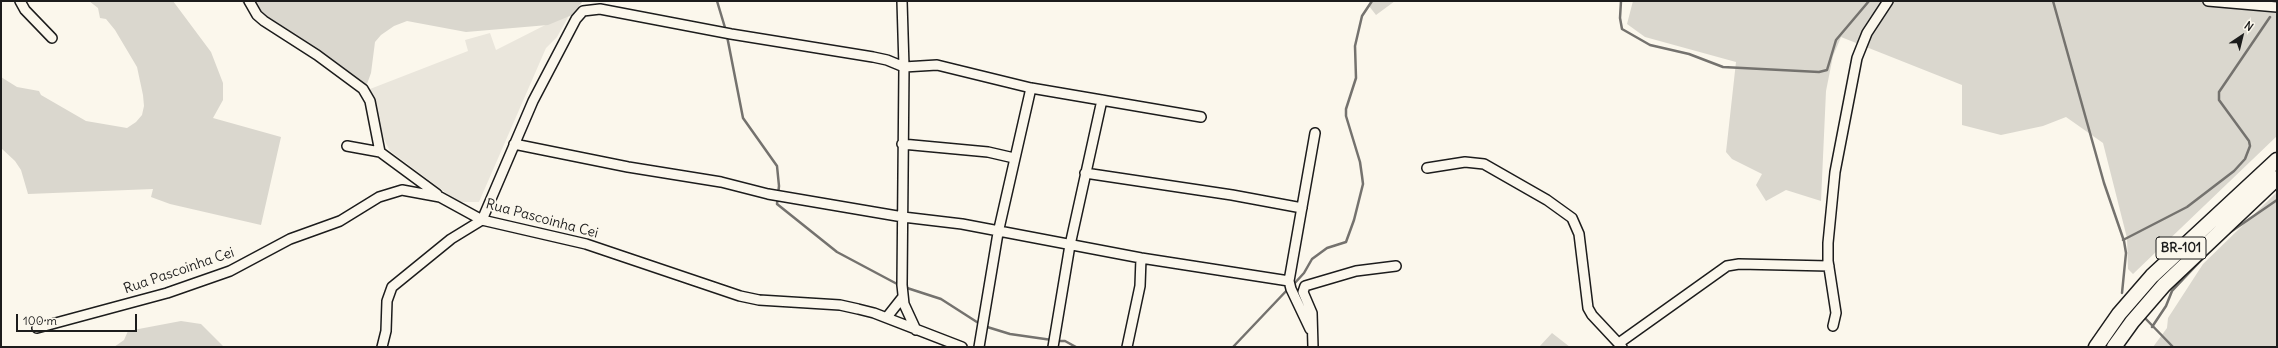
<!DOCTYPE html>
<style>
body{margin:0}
#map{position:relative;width:2278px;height:348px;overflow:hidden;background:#fbf7ec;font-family:Delius,sans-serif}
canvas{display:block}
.frame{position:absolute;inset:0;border:2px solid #1c1c1c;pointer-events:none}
.north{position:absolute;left:2222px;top:16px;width:40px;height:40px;-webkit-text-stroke:3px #fbf7ec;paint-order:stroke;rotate:35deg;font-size:11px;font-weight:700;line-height:16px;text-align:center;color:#1c1c1c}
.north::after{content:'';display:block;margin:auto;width:14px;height:18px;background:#1c1c1c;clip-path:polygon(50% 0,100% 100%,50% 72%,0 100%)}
.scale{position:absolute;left:16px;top:314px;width:121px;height:18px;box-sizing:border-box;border:2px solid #1c1c1c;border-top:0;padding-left:5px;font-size:12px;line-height:14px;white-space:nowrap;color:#1c1c1c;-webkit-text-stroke:3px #fbf7ec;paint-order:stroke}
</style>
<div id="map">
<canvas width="2278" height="348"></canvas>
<div class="frame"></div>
<div class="north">N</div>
<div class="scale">100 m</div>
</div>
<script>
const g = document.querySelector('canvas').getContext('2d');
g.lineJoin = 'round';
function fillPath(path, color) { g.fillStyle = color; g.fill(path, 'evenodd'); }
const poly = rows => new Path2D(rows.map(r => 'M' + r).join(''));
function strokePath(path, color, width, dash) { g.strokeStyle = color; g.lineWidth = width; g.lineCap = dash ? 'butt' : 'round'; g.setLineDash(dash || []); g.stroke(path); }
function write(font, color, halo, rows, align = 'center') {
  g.font = font + ' Delius,sans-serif'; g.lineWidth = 4; g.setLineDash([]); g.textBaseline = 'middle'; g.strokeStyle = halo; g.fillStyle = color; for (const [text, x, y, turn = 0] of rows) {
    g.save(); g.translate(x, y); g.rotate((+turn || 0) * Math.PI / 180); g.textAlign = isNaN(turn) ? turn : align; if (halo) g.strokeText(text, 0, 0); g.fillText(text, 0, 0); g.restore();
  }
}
fillPath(poly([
 [571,12,557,37,546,48,479,202,458,202,390,151,384,139,370,89,468,51,465,40,490,33,496,50]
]), '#eae6dc');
fillPath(poly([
 [89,1,173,1,211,52,223,83,223,100,213,118,281,137,261,225,170,204,151,197,153,189,28,194,21,170,15,161,1,148,1,77,17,87,39,91,41,95,86,121,127,128,136,122,142,115,144,106,143,95,137,67,115,30,106,19,100,18,98,8],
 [241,1,583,1,572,15,548,25,466,32,407,21,394,26,381,35,375,42,371,73,363,95,352,84,257,20],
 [1371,1,1395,1,1376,15,1369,6],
 [1633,1,2277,1,2277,136,2133,274,2128,269,2127,238,2103,143,2066,117,2043,126,2001,135,1962,125,1962,85,1841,37,1833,56,1826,91,1821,201,1786,190,1766,201,1756,185,1762,174,1732,159,1726,152,1736,62,1645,37,1627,24],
 [2277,192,2277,347,2153,347,2167,328,2168,318,2203,264],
 [181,321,201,324,224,347,114,347,124,340,128,331],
 [1552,333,1570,347,1539,347]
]), '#dad7ce');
strokePath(poly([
 [717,1,726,31],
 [1621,1,1620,18,1622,29,1650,45,1689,54,1723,67,1819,72,1827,70,1836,40,1869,1],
 [2053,1,2104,183,2124,241,2126,253,2122,293],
 [727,36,743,118,777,166,779,186,777,204,837,252,899,285],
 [2229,233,2277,200],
 [2123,240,2187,207,2234,171,2245,159,2250,146,2249,141,2219,100,2219,92,2270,17],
 [1293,285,1304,273,1312,259,1327,248,1346,242,1354,220,1363,184,1362,176,1360,162,1346,116,1346,109,1356,78,1355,46,1362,16,1372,1],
 [904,287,941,299,980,324],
 [2143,316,2173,347],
 [984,326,1010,334,1052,340],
 [2152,327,2166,306,2172,291,2205,256],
 [1057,341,1065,341,1076,347],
 [1233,347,1289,288]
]), '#74726e', 2.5);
const minor = poly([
 [20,1,25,10,52,38],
 [249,1,257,15,264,21,317,55,363,89,370,101,380,152],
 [902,1,904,67,902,285,904,304,916,330],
 [2208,1,2277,7],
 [514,144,628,167,721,182,768,194,903,217,962,224,1141,258,1289,281,1315,133],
 [902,144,988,152,1014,158],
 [347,146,380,152,437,194],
 [1427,168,1465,162,1484,164,1547,200,1572,218,1579,234,1588,308,1592,315,1622,347],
 [1085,173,1232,195,1302,208],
 [1289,281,1291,289,1310,329],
 [887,317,902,298],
 [1833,326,1836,313,1828,261,1828,243,1835,172,1857,58,1867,33,1888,1],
 [37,328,167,293,230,271,290,239,340,221,379,197,402,190,440,197,482,220,586,244,740,296,759,300,840,305,858,309,874,313,962,347],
 [1619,343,1727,266,1739,264,1829,266],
 [382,347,386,331,387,301,392,287,451,239,482,220,533,101,576,19,583,11,600,9,731,34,873,57,887,60,904,67,937,65,1031,88,1201,117],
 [979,347,998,233,1031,88],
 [1053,347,1070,245,1102,100],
 [1127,347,1140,286,1141,258],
 [1313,347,1312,313,1303,292,1305,286,1356,271,1396,266]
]);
const highway = poly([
 [2096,347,2119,314,2152,276,2277,160],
 [2114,347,2132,322,2164,285,2277,178]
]);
strokePath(minor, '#1c1c1c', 12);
strokePath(highway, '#1c1c1c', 17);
strokePath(minor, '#fbf7ec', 9);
strokePath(highway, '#fbf7ec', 14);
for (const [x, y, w] of [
 [2181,248,50]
]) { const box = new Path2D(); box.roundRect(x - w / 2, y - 11, w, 22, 3); g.fillStyle = '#fbf7ec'; g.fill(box); strokePath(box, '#1c1c1c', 1); }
write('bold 13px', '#1c1c1c', null, [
 ["BR-101",2181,248]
]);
write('14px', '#1c1c1c', '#fbf7ec', [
 ["Rua Pascoinha Cei",542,219,15],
 ["Rua Pascoinha Cei",179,271,-19]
]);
</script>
